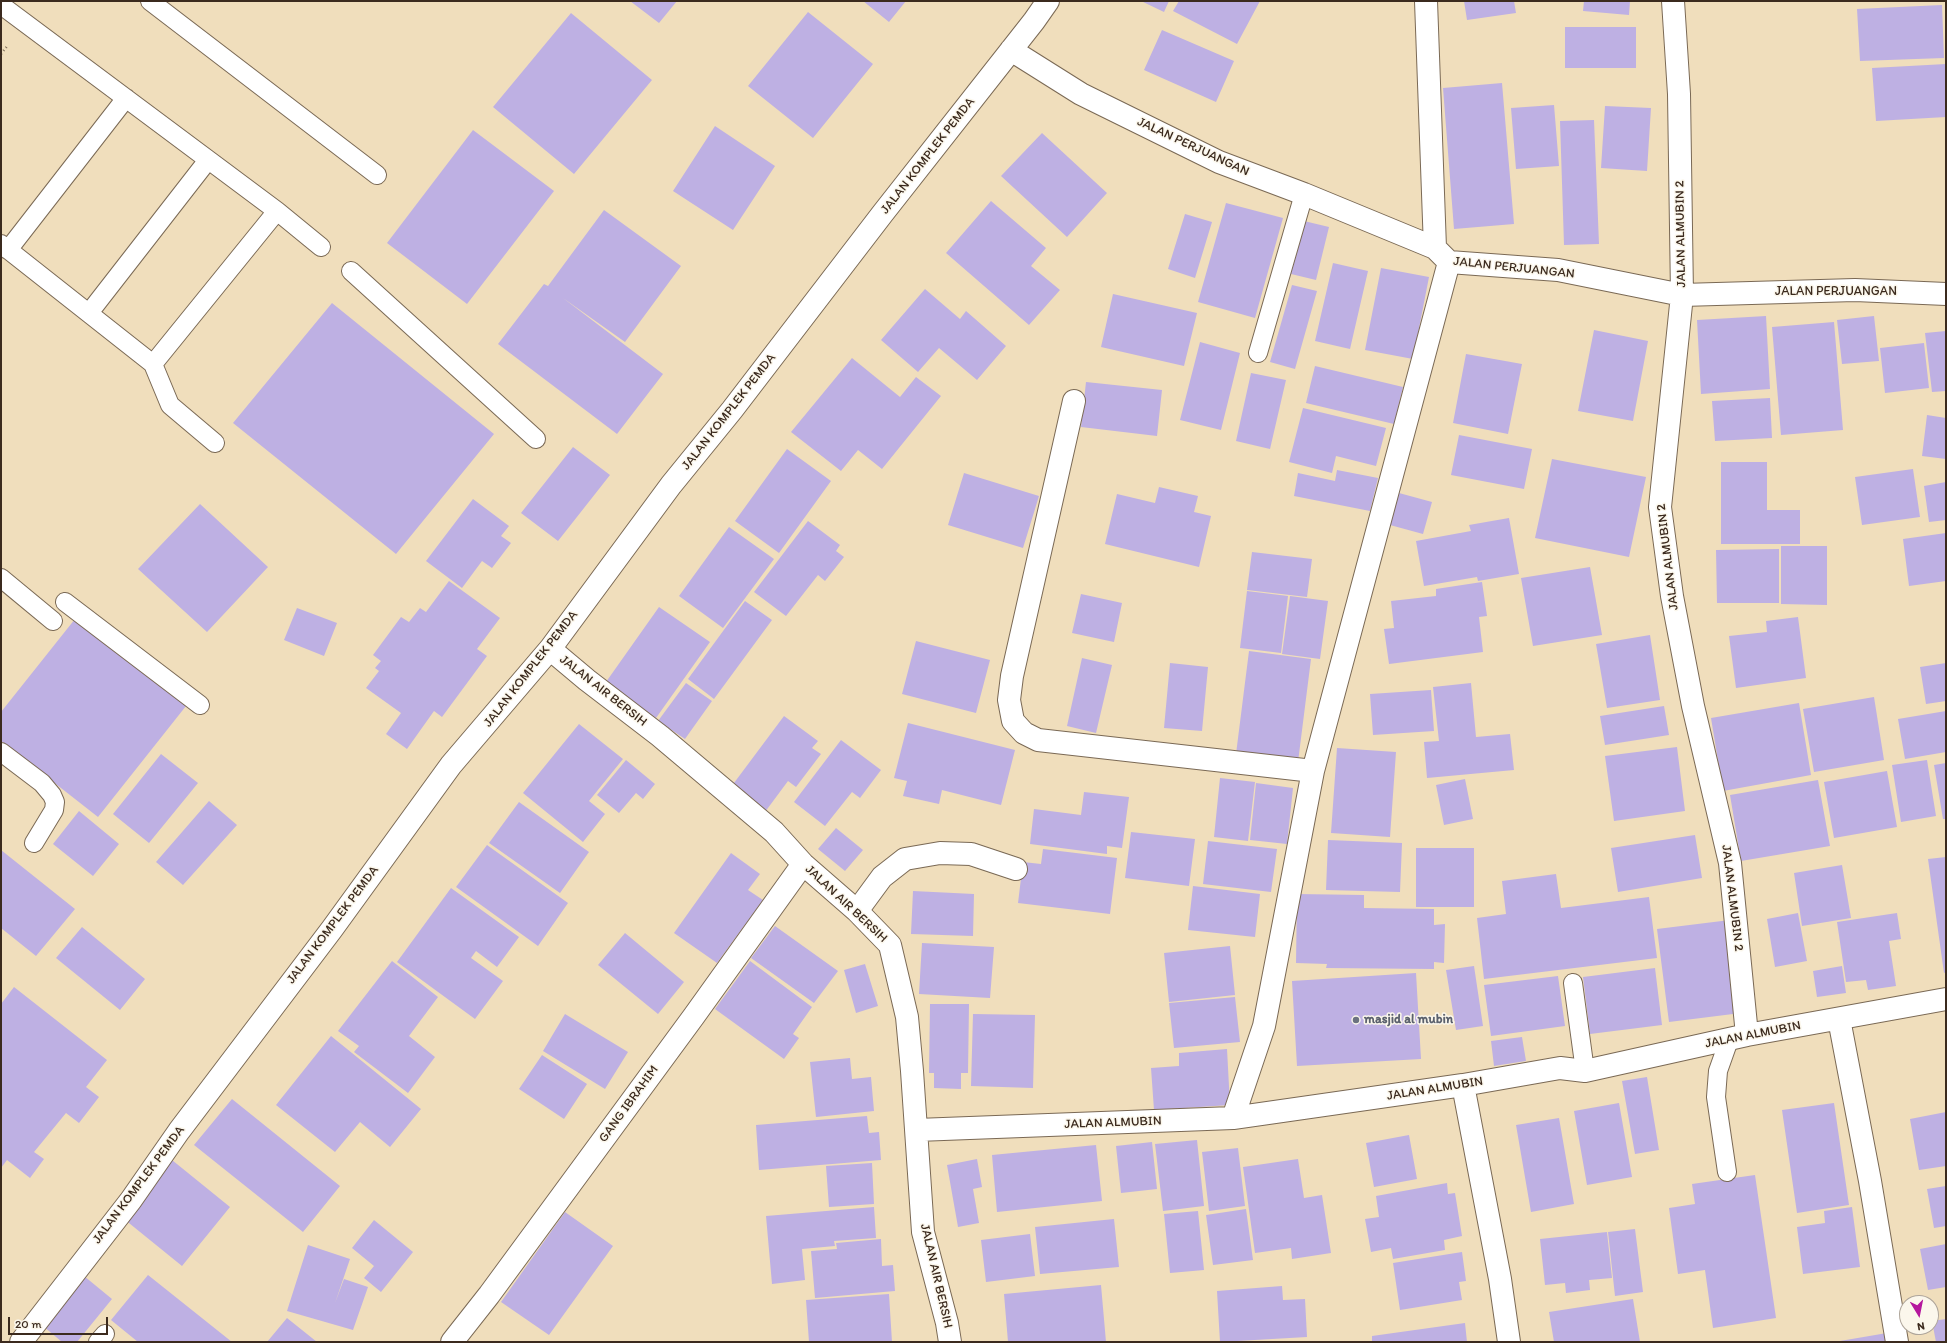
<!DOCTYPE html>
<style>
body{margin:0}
#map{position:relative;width:1947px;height:1343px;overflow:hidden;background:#f0debc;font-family:Itim,sans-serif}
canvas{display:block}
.frame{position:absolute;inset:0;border:2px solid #3b2a1e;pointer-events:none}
.north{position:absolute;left:1899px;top:1295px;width:40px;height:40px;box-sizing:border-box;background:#fbf7ec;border:1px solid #aea59a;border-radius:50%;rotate:170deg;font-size:11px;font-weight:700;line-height:16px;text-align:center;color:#3b2a1e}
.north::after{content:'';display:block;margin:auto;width:14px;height:18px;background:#b5179e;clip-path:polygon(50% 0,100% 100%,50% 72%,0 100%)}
.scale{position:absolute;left:8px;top:1317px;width:100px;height:18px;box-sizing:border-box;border:2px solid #3b2a1e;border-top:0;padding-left:5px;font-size:12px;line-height:14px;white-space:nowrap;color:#3b2a1e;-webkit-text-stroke:3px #fbf7ec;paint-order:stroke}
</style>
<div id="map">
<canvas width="1947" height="1343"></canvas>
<div class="frame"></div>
<div class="north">N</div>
<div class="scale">20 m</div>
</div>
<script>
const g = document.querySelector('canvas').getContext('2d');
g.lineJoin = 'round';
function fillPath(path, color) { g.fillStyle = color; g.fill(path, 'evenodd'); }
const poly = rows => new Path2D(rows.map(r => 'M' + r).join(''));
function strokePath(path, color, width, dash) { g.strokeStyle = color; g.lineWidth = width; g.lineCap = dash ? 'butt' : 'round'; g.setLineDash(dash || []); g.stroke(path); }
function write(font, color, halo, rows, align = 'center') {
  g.font = font + ' Itim,sans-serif'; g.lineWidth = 3; g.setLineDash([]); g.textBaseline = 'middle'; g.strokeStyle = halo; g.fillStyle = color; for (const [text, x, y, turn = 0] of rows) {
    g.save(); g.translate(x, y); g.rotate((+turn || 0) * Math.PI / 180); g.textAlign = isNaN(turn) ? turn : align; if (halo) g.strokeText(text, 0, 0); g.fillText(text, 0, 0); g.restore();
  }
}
fillPath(poly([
 [630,1,677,1,659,23],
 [863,1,906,1,889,22],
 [1141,1,1169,1,1164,12],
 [1179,1,1260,1,1237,44,1173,11],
 [1464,1,1514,1,1516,13,1467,20],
 [1584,1,1630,1,1629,15,1583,11],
 [1942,5,1944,58,1860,61,1857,9],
 [808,12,873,64,813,138,748,86],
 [571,13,652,80,574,174,493,107],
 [1565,27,1636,27,1636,68,1565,68],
 [1162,30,1234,61,1216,102,1144,70],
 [1946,64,1946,117,1876,121,1872,68],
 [1502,83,1514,224,1454,229,1443,88],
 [1554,105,1559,166,1516,169,1511,108],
 [1605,106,1651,108,1647,171,1601,168],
 [1594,120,1599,244,1564,245,1560,121],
 [715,126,775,166,733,230,673,191],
 [473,130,554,191,467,304,387,243],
 [1042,133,1107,193,1067,237,1001,176],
 [991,201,1046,248,1031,266,1060,290,1029,325,946,253],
 [1226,203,1283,218,1255,318,1198,302],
 [604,210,681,266,625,342,563,298,663,374,617,434,498,344,544,284,548,286],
 [1185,214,1212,222,1195,278,1168,269],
 [1304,221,1329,227,1316,280,1291,274],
 [1333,263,1368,271,1350,349,1315,341],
 [1381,268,1429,277,1413,359,1365,350],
 [1292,285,1317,291,1295,369,1270,362],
 [925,289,960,319,966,311,1006,346,977,380,939,348,918,372,881,340],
 [1113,294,1197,313,1184,366,1101,347],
 [332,303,494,434,396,554,233,423],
 [1766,316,1770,389,1701,394,1697,320],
 [1874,316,1879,361,1842,364,1837,320],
 [1834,322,1843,430,1781,435,1772,327],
 [1594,330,1648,341,1633,421,1578,411],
 [1946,331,1946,391,1932,392,1925,333],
 [1200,342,1240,353,1221,430,1180,420],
 [1924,343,1929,388,1885,393,1880,348],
 [1466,354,1522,364,1508,434,1453,423],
 [852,358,900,397,916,377,941,396,882,469,858,450,841,471,791,432],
 [1315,366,1403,387,1394,424,1306,403],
 [1251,373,1286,380,1270,449,1236,441],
 [1086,382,1162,390,1157,436,1081,427],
 [1770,398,1772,438,1715,441,1712,401],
 [1303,408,1386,428,1376,466,1336,456,1332,473,1289,462],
 [1927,415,1946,418,1946,459,1922,456],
 [1459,435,1532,449,1524,489,1451,475],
 [573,447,610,475,558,541,521,513],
 [787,449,831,481,779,553,735,521],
 [1552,459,1646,477,1629,557,1535,538],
 [1721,462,1767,462,1767,510,1800,510,1800,544,1721,544],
 [1913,469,1920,517,1862,525,1855,477],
 [1337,470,1378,478,1370,511,1294,496,1298,473,1335,481],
 [964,473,1039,496,1023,548,948,525],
 [1946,482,1946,520,1929,522,1924,486],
 [1159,487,1198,496,1194,512,1211,516,1199,567,1105,544,1117,494,1155,503],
 [1399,493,1432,502,1423,534,1390,525],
 [473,499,509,526,501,536,511,543,492,568,482,561,462,588,426,561],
 [200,504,268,567,207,632,138,569],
 [1509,518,1519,574,1478,581,1477,577,1424,586,1416,541,1471,531,1469,525],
 [808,521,840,545,836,551,844,557,825,581,818,575,786,616,754,592],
 [729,527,774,559,723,628,679,596],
 [1946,533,1946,581,1909,586,1903,539],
 [1781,546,1827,546,1827,605,1781,604],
 [1779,549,1779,603,1717,603,1716,550],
 [1252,552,1312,559,1307,597,1247,590],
 [1590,567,1602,635,1533,646,1521,578],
 [449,581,500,618,477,649,487,656,442,717,434,711,407,749,386,734,401,713,366,688,379,671,375,668,381,661,373,655,401,617,409,622,420,608,426,612],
 [1482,582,1487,616,1479,617,1483,652,1389,664,1384,629,1394,628,1391,601,1436,596,1436,589],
 [1247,591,1288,596,1281,653,1240,648],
 [1081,594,1122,603,1114,642,1072,633],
 [1290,596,1328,601,1320,659,1282,654],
 [745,601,772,620,714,699,688,679],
 [659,607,710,642,656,718,606,682],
 [297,608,337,623,324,656,284,640],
 [1798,617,1806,678,1736,688,1729,636,1767,632,1766,621],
 [75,619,186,706,98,817,1,741,1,712],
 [1650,635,1660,700,1607,708,1596,644],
 [916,641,990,660,976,713,902,694],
 [1249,651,1311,659,1298,762,1236,754],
 [1082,658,1112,665,1096,733,1067,726],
 [1170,663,1208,667,1202,731,1164,728],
 [1946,663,1946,701,1926,704,1920,667],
 [686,683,712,701,685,739,658,721],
 [1471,683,1476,737,1510,734,1514,770,1427,778,1424,742,1439,741,1433,687],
 [1431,690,1434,731,1373,735,1370,694],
 [1874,697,1884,760,1814,772,1803,709],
 [1799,703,1811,775,1723,791,1711,718],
 [1664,706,1669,735,1605,745,1600,716],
 [1946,711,1946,752,1905,759,1898,719],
 [784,716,818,741,812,748,821,754,796,787,788,781,765,812,731,787],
 [908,723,1015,750,1001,805,942,790,939,804,903,796,907,781,894,778],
 [579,724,623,759,589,801,605,814,583,842,523,793],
 [841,740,881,770,860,798,852,792,825,826,794,802],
 [1677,747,1685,811,1614,821,1605,756],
 [1337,748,1396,752,1390,837,1331,833],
 [161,754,198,783,149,843,113,814],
 [626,760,655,784,643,799,636,793,619,813,597,795],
 [1927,760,1936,816,1901,822,1892,765],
 [1946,763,1946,819,1943,819,1934,765],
 [1887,771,1897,827,1834,838,1824,782],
 [1220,778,1255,782,1248,841,1214,837],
 [1465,779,1473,819,1444,825,1436,785],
 [1818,780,1830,846,1741,861,1730,795],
 [1256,783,1293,788,1287,844,1250,840],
 [1084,792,1129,797,1122,848,1107,846,1107,854,1030,844,1034,809,1081,815],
 [209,801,237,825,183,885,156,862],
 [519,802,589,852,560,893,489,843],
 [79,811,119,844,93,876,53,844],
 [836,828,863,850,845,871,818,849],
 [1131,832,1195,839,1189,886,1125,878],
 [1695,835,1702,878,1618,892,1611,848],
 [1328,840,1402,843,1400,892,1326,890],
 [1208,841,1277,849,1271,892,1203,884],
 [487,845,568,903,538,946,456,887],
 [1416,848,1474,848,1474,907,1416,907],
 [1043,849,1117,858,1110,914,1018,903,1023,862,1041,864],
 [1,850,75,909,36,956,1,928],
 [731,853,760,874,748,890,763,900,717,963,674,933],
 [1946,857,1946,972,1944,973,1928,859],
 [1842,865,1851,918,1802,926,1794,873],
 [1556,874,1561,908,1649,897,1657,958,1484,979,1477,918,1506,914,1502,881],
 [1193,886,1260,894,1255,937,1188,930],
 [451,888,519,937,497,967,476,951,471,958,503,981,475,1019,397,962],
 [913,891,974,894,973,936,911,934],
 [1297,894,1364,895,1364,908,1434,909,1434,925,1445,924,1444,963,1434,962,1434,969,1326,968,1327,964,1296,963],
 [1798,913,1807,961,1775,967,1767,919],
 [1897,913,1901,939,1889,941,1896,986,1868,990,1866,980,1846,982,1837,922],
 [1730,920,1741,1013,1669,1022,1657,929],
 [775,926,838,971,814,1003,751,958],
 [82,927,145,979,120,1010,56,958],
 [625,933,684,982,658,1014,598,965],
 [922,943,994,947,990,998,919,994],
 [1230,946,1235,995,1169,1002,1164,953],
 [392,961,438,997,409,1036,435,1057,408,1093,354,1052,359,1046,338,1031],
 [750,961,812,1007,793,1034,799,1038,784,1059,715,1009],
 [865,964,878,1006,856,1013,844,970],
 [1474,966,1483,1026,1456,1030,1446,970],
 [1842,966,1846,993,1817,997,1813,971],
 [1655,968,1662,1025,1590,1034,1583,977],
 [1416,973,1421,1059,1297,1066,1292,981],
 [1558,976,1565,1026,1491,1036,1484,985],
 [14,987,107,1060,86,1087,99,1097,79,1123,66,1113,34,1152,44,1159,30,1178,7,1160,1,1168,1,1004],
 [1235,997,1240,1042,1174,1048,1169,1003],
 [930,1004,969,1004,968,1073,961,1073,961,1089,934,1088,934,1073,929,1073],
 [565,1014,628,1052,605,1089,543,1051],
 [973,1014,1035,1015,1033,1088,971,1086],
 [331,1036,421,1109,390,1147,360,1122,335,1152,276,1105],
 [1522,1037,1526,1061,1494,1066,1491,1041],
 [1227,1049,1230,1105,1154,1110,1151,1068,1179,1066,1179,1053],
 [542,1055,587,1084,564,1119,519,1089],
 [850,1058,852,1079,871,1077,874,1111,816,1117,810,1062],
 [1647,1077,1659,1150,1635,1154,1622,1081],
 [232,1099,340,1186,303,1232,194,1145],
 [1619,1103,1632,1177,1587,1185,1574,1111],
 [1834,1103,1849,1205,1797,1213,1782,1110],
 [1946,1112,1946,1166,1919,1170,1910,1119],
 [867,1116,869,1133,879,1132,881,1160,759,1170,756,1125],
 [1559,1118,1574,1204,1531,1212,1516,1125],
 [1409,1135,1417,1179,1374,1187,1366,1143],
 [1197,1140,1204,1206,1163,1211,1155,1144],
 [1152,1142,1157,1189,1121,1193,1116,1146],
 [1096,1145,1102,1201,997,1212,992,1155],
 [1238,1148,1245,1206,1209,1211,1202,1152],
 [977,1159,982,1187,973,1189,979,1223,958,1227,947,1165],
 [1298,1159,1304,1198,1322,1195,1331,1253,1292,1259,1291,1248,1255,1253,1243,1167],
 [172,1160,230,1207,182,1266,124,1219],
 [872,1163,874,1204,829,1207,826,1166],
 [1755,1175,1776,1318,1713,1328,1705,1270,1678,1274,1669,1208,1695,1204,1692,1184],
 [1447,1183,1448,1194,1455,1193,1462,1236,1444,1240,1445,1250,1393,1259,1391,1248,1371,1252,1365,1219,1379,1217,1376,1196],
 [1946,1186,1946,1226,1934,1228,1927,1189],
 [874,1207,876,1238,834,1241,835,1246,802,1249,805,1280,772,1284,766,1216],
 [1852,1207,1860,1267,1803,1274,1797,1227,1825,1223,1824,1211],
 [1246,1209,1253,1260,1213,1265,1206,1215],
 [1198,1211,1204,1270,1170,1273,1164,1214],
 [565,1212,613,1246,549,1335,501,1302],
 [1114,1219,1119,1267,1040,1274,1035,1227],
 [374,1220,413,1252,381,1292,364,1278,374,1266,352,1248],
 [1635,1229,1643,1292,1615,1296,1608,1232],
 [1607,1232,1612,1278,1589,1280,1590,1290,1566,1293,1565,1283,1545,1285,1540,1239],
 [1030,1234,1035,1276,986,1282,981,1240],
 [881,1239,882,1266,893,1265,895,1291,815,1298,811,1251,837,1249,836,1243],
 [1946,1244,1946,1287,1928,1290,1920,1249],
 [308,1245,350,1259,335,1303,344,1279,368,1287,353,1330,287,1311],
 [1462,1252,1466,1281,1459,1282,1462,1300,1400,1310,1393,1263],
 [148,1275,232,1342,138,1342,111,1320],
 [84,1276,112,1299,77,1342,62,1342,43,1326],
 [1101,1285,1106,1342,1008,1342,1004,1294],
 [1282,1286,1283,1300,1305,1299,1307,1337,1220,1342,1217,1291],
 [889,1294,892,1342,809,1342,806,1300],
 [1633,1299,1640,1342,1554,1342,1549,1312],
 [287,1318,317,1342,267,1342],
 [1946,1319,1946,1342,1936,1342,1932,1321],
 [1465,1323,1467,1342,1372,1342,1372,1336],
 [1887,1333,1889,1342,1840,1342,1840,1341]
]), '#beb0e3');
const service = poly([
 [150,1,377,175],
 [1,5,277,211,321,247],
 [1,244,153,364,277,211],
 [8,250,126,98],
 [351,271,536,439],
 [89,313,208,160],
 [1258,353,1304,194],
 [153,364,170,405,215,443],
 [1,578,53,621],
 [65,602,200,705],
 [1,752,42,783,52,795,55,802,54,810,34,843],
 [1573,983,1585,1071],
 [1727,1172,1716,1097,1718,1071,1729,1040],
 [98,1342,105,1334]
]);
const minor = poly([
 [1426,1,1435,248],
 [1673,1,1679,94,1682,295,1660,507,1672,596,1693,706,1730,863,1747,1035],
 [1011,50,1081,94,1219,162,1304,194,1435,248,1449,262,1558,270,1682,295,1855,290,1946,294],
 [1074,401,1012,676,1009,700,1013,721,1024,733,1038,740,1313,771],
 [550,649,587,680,660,736,774,832,803,864,857,911,890,945,907,1017,912,1071,923,1232,947,1323,950,1342],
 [857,911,882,877,905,859,940,853,971,854,1016,869],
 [1839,1019,1870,1181,1897,1342],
 [1463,1085,1500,1279,1509,1342],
 [1233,1118,1264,1026,1313,771,1449,262],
 [917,1130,1233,1118,1463,1085,1560,1068,1585,1071,1747,1035,1946,999],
 [21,1342,131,1200,179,1131,332,929,451,765,550,649,671,485,732,410,883,213,1034,21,1048,1],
 [452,1342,489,1295,694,1016,803,864]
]);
strokePath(service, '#7a6955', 20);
strokePath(minor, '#7a6955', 24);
strokePath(poly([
 [1,54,8,45]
]), '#7a6955', 2.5, [1, 3]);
strokePath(service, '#fff', 18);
strokePath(minor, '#fff', 22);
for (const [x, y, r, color] of [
 [1356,1020,4,"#6b7280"]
]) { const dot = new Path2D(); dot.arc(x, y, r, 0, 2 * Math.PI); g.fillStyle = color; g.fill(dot); strokePath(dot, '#fbf7ec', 1.5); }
write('13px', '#3b2a1e', '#fbf7ec', [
 ["JALAN PERJUANGAN",1193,147,25],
 ["JALAN KOMPLEK PEMDA",928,156,-52],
 ["JALAN ALMUBIN 2",1681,234,-91],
 ["JALAN PERJUANGAN",1514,268,6],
 ["JALAN PERJUANGAN",1836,292],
 ["JALAN KOMPLEK PEMDA",729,412,-52],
 ["JALAN ALMUBIN 2",1668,557,-97],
 ["JALAN KOMPLEK PEMDA",531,669,-52],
 ["JALAN AIR BERSIH",603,691,38],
 ["JALAN ALMUBIN 2",1732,898,83],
 ["JALAN AIR BERSIH",846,904,43],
 ["JALAN KOMPLEK PEMDA",333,925,-53],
 ["JALAN ALMUBIN",1753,1035,-11],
 ["JALAN ALMUBIN",1435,1089,-9],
 ["GANG IBRAHIM",629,1104,-54],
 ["JALAN ALMUBIN",1113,1123,-2],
 ["JALAN KOMPLEK PEMDA",139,1185,-53],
 ["JALAN AIR BERSIH",936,1276,77]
]);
write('bold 13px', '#5b616d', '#fbf7ec', [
 ["masjid al mubin",1364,1020]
], 'left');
</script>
